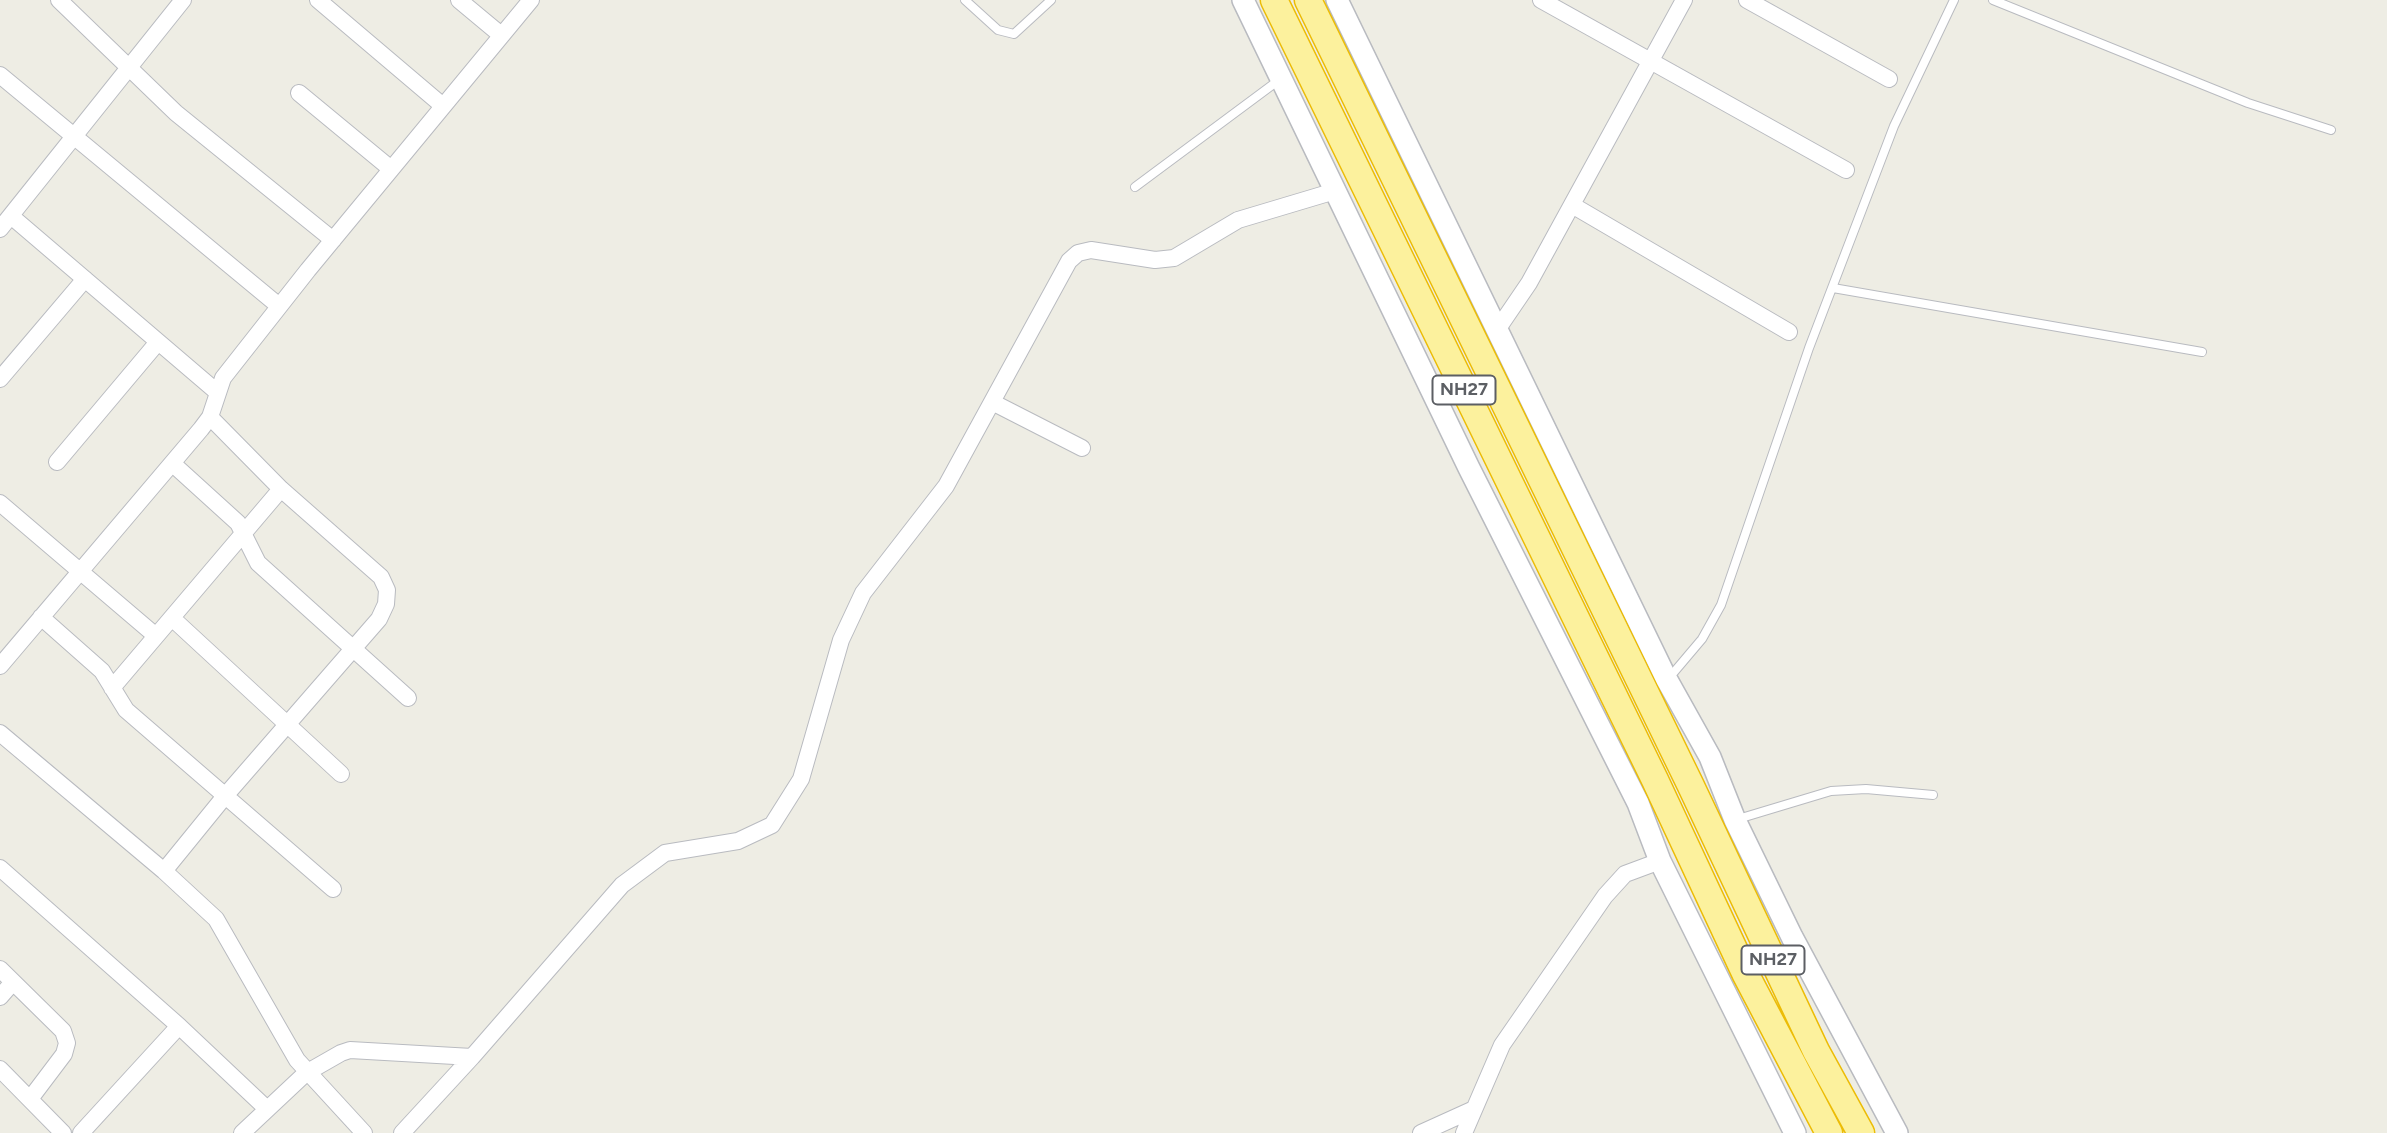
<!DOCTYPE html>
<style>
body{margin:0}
canvas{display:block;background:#eeede4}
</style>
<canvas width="2387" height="1133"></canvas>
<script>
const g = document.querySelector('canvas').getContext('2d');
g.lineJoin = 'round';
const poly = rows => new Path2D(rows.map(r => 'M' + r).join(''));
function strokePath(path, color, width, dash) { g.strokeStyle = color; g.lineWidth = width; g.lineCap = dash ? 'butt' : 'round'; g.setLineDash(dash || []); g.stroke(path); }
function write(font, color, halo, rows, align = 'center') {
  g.font = font + ' Figtree,sans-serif'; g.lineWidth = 7; g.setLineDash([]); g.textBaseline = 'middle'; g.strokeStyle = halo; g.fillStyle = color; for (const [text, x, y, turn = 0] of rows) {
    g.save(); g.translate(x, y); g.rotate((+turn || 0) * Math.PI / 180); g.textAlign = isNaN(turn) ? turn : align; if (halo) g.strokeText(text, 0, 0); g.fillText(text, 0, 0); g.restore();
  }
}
const service = poly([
 [965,0,998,30,1014,34,1051,0],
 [1993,0,2248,103,2331,130],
 [1135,187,1279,80],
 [1833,288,2202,352],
 [1669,678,1702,639,1721,605,1809,348,1894,126,1954,0],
 [1738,819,1831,791,1866,789,1933,795]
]);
const minor = poly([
 [59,0,176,113,333,240],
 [318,0,443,106],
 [459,0,501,35],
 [1541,0,1846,170],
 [1747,0,1889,79],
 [0,75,279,306],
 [299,93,391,169],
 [1572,205,1789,332],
 [11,216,217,392],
 [0,229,183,0],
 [1497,330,1529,283,1684,0],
 [0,379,85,279],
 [992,402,1082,448],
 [57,462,158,342],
 [173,464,238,523,258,563,408,698],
 [0,503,156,636],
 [41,617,102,671,126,710,333,889],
 [172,618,341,774],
 [0,666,201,429,210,417,223,378,308,270,531,0],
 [112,688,281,489],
 [0,733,164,871,216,919,297,1060,364,1133],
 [0,868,179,1026,267,1109],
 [164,871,225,796,379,619,386,604,387,590,381,577,281,489,210,417],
 [0,969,63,1031,67,1043,64,1054,30,1099],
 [0,997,13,982],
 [0,1069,63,1133],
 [81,1133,179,1026],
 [242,1133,306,1073,341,1053,350,1050,472,1057],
 [402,1133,472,1057,622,885,665,853,738,841,772,825,801,779,841,640,863,593,946,486,1069,261,1078,253,1091,250,1155,260,1174,258,1238,220,1335,191],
 [1421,1133,1474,1109],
 [1464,1133,1502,1045,1605,896,1625,874,1660,861]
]);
const tertiary = poly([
 [1243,0,1469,468,1638,803,1660,861,1795,1133],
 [1337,0,1667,680,1710,757,1735,820,1792,937,1897,1133]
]);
const trunk = poly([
 [1274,0,1655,780,1746,975,1829,1133],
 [1308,0,1690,784,1816,1051,1861,1133]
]);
strokePath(service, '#b9bbc0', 10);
strokePath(minor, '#b9bbc0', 18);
strokePath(tertiary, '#b9bbc0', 24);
strokePath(trunk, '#ecbc06', 29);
strokePath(service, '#fff', 8);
strokePath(minor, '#fff', 16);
strokePath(tertiary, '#fff', 21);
strokePath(trunk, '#fcf19d', 26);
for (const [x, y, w] of [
 [1464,390,63],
 [1773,960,63]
]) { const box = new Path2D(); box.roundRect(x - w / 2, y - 14.5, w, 29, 5); g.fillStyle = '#fff'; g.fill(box); strokePath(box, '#5c5f64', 2); }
write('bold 18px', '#5c5f64', null, [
 ["NH27",1464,390],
 ["NH27",1773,960]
]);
</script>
